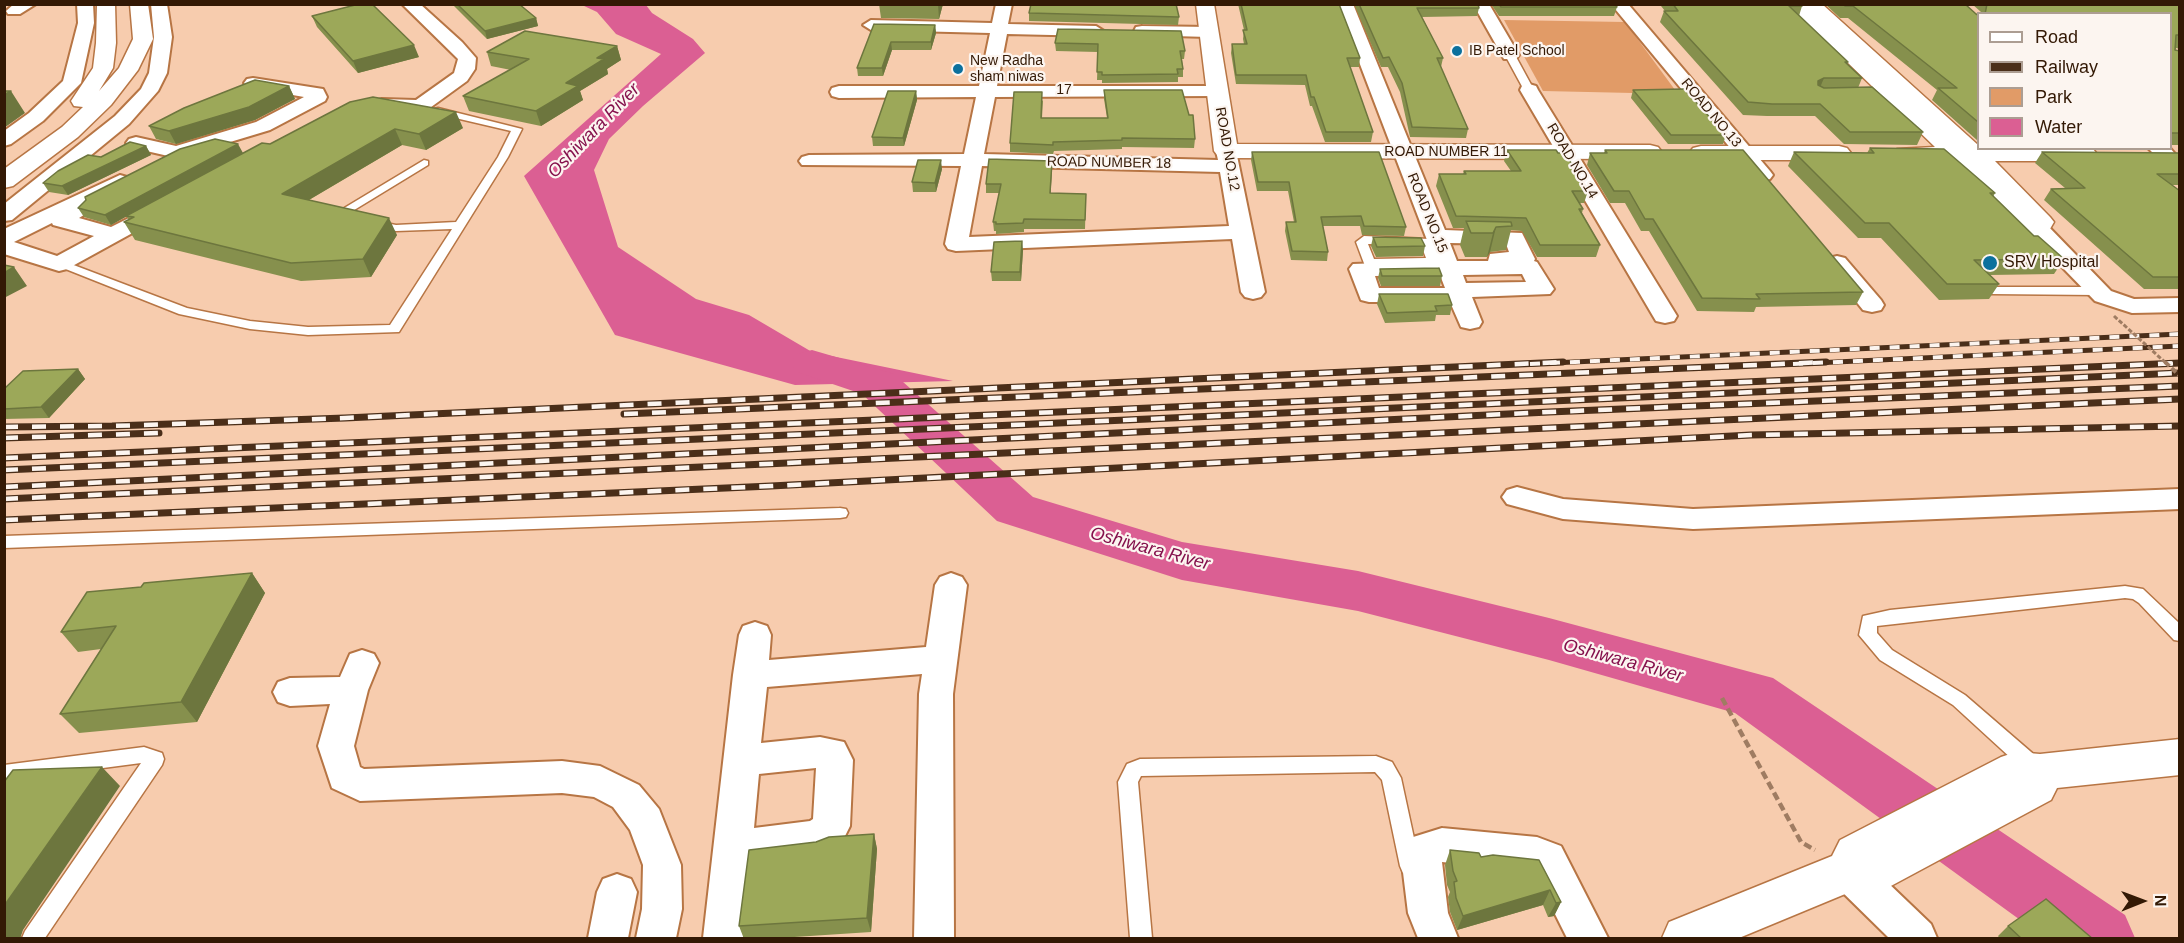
<!DOCTYPE html>
<style>
body{margin:0}
#map{position:relative;width:2184px;height:943px;overflow:hidden;background:#f7ccae;font-family:Helvetica,sans-serif}
canvas{display:block}
.frame{position:absolute;inset:0;border:6px solid #331905;pointer-events:none}
.legend{position:absolute;left:1977px;top:12px;width:195px;height:138px;box-sizing:border-box;background:#fcf5f0;border:2px solid #ac9d92;margin:0;padding:8px 10px;list-style:none;font-size:18px;color:#331905}
.legend li{display:flex;align-items:center;gap:12px;height:30px}
.legend b{width:30px;border:2px solid #ac9d92}
.north{position:absolute;left:2112px;top:871px;width:60px;height:60px;-webkit-text-stroke:4px #fcf5f0;paint-order:stroke;rotate:89deg;font-size:16px;font-weight:700;line-height:24px;text-align:center;color:#331905}
.north::after{content:'';display:block;margin:auto;width:21px;height:27px;background:#331905;clip-path:polygon(50% 0,100% 100%,50% 72%,0 100%)}
</style>
<div id="map">
<canvas width="2184" height="943"></canvas>
<div class="frame"></div>
<ul class="legend">
<li><b style="height:8px;background:#fff"></b>Road</li>
<li><b style="height:8px;background:#4a2e19"></b>Railway</li>
<li><b style="height:16px;background:#e19b67"></b>Park</li>
<li><b style="height:16px;background:#db5f93"></b>Water</li>
</ul>
<div class="north">N</div>
</div>
<script>
const g = document.querySelector('canvas').getContext('2d');
g.lineJoin = 'round';
function fillPath(path, color) { g.fillStyle = color; g.fill(path, 'evenodd'); }
const poly = rows => new Path2D(rows.map(r => 'M' + r).join(''));
function strokePath(path, color, width, dash) { g.strokeStyle = color; g.lineWidth = width; g.lineCap = dash ? 'butt' : 'round'; g.setLineDash(dash || []); g.stroke(path); }
function write(font, color, halo, rows, align = 'center') {
  g.font = font + ' Helvetica,sans-serif'; g.lineWidth = 4.5; g.setLineDash([]); g.textBaseline = 'middle'; g.strokeStyle = halo; g.fillStyle = color; for (const [text, x, y, turn = 0] of rows) {
    g.save(); g.translate(x, y); g.rotate((+turn || 0) * Math.PI / 180); g.textAlign = isNaN(turn) ? turn : align; if (halo) g.strokeText(text, 0, 0); g.fillText(text, 0, 0); g.restore();
  }
}
fillPath(poly([
 [1504,20,1625,22,1678,94,1543,91]
]), '#e19b67');
fillPath(poly([
 [582,5,646,5,652,13,693,39,705,53,643,106,609,139,594,170,618,247,696,299,749,315,812,352,953,381,795,385,615,335,524,176,661,54,616,34,597,12]
]), '#db5f93');
fillPath(poly([
 [812,350,894,374,1033,497,1182,542,1358,571,1549,618,1773,678,2125,915,2135,938,2045,938,1735,713,1549,660,1358,611,1182,580,997,521,862,394,797,372,790,363,797,354,812,350]
]), '#db5f93');
const service = poly([
 [1507,53,1515,55,1534,90,1532,92,1524,90,1505,55,1507,53],
 [438,108,522,129,508,157,399,332,308,335,250,329,179,314,53,264,55,261,63,261,187,308,250,321,308,327,390,325,452,229,396,231,371,226,369,224,375,221,396,225,456,222,498,157,511,131,434,113,434,109,438,108],
 [424,160,428,161,428,165,346,215,346,219,337,219,331,216,424,160],
 [1364,236,1429,239,1440,262,1434,266,1365,266,1356,242,1364,236],
 [1368,244,1421,245,1426,258,1374,259,1368,244],
 [1995,287,2096,287,2102,291,2096,295,1991,294,1989,291,1991,288,1995,287],
 [840,508,846,509,848,513,846,517,840,518,4,548,4,536,840,508],
 [2125,586,2143,589,2180,624,2180,641,2174,640,2139,603,2133,599,2125,598,1877,626,1877,633,1892,650,1965,695,2038,758,2041,764,2038,770,2031,772,2024,770,1953,705,1880,660,1859,635,1863,616,1890,610,2125,586],
 [144,747,162,753,164,759,162,765,45,938,22,938,25,931,141,763,4,781,4,765,144,747],
 [1376,756,1392,762,1401,778,1420,866,1417,873,1410,875,1403,873,1400,866,1382,780,1375,772,1141,776,1138,782,1152,938,1130,938,1118,782,1127,764,1140,759,1376,756]
]);
const minor = poly([
 [14,4,36,4,20,14,8,14,6,11,14,4],
 [77,4,93,4,94,23,81,83,43,121,11,144,4,146,4,131,29,113,63,81,78,23,77,4],
 [151,4,167,4,172,37,167,73,158,91,129,124,12,220,4,221,4,204,115,116,141,89,149,73,154,37,151,4],
 [402,4,420,4,462,42,476,58,475,69,467,81,427,110,420,112,382,111,375,109,373,105,375,101,382,99,416,100,454,73,458,59,402,4],
 [996,4,1012,4,1008,24,1096,26,1104,31,1096,36,1007,34,997,86,1224,86,1226,90,1224,94,1217,96,995,97,984,154,1218,160,1216,151,1219,147,1233,147,1236,151,1265,292,1261,297,1253,299,1245,297,1241,292,1232,239,956,251,948,249,945,244,961,166,802,165,799,161,802,157,809,155,964,154,976,97,839,98,832,96,830,92,832,88,839,86,979,86,990,33,871,30,863,25,871,20,992,23,996,4],
 [982,166,1220,172,1229,226,969,237,982,166],
 [1337,4,1353,4,1445,230,1522,233,1535,259,1534,261,1537,262,1554,289,1550,294,1472,297,1482,322,1479,327,1470,329,1461,327,1450,302,1369,302,1361,300,1349,269,1353,264,1435,261,1337,4],
 [1450,243,1506,244,1509,252,1490,254,1488,261,1457,261,1450,243],
 [1522,274,1526,282,1466,283,1463,275,1522,274],
 [1440,275,1445,288,1379,288,1375,276,1440,275],
 [1473,4,1489,4,1519,55,1516,59,1504,59,1473,4],
 [1611,4,1628,4,1770,171,1773,175,1770,179,1763,181,1756,179,1611,4],
 [1142,26,1209,27,1217,32,1209,37,1136,35,1134,31,1136,27,1142,26],
 [253,78,323,89,327,97,325,101,270,130,177,158,129,147,126,143,129,139,136,137,176,146,256,122,304,97,247,87,244,83,247,79,253,78],
 [1529,84,1536,86,1538,90,1677,316,1674,321,1665,323,1656,321,1653,316,1520,90,1522,86,1529,84],
 [2148,148,2170,148,2176,155,2173,159,2166,161,2159,159,2148,148],
 [120,175,127,177,130,181,127,185,88,205,90,208,87,213,79,218,111,227,159,203,167,204,170,209,167,214,67,269,59,271,4,254,4,229,120,175],
 [52,223,53,225,94,236,57,256,14,242,52,223],
 [2038,222,2046,224,2111,291,2134,299,2180,298,2180,312,2132,313,2095,301,2030,234,2027,229,2030,224,2038,222],
 [1837,256,1845,258,1881,300,1884,305,1881,310,1872,312,1863,310,1829,268,1826,263,1829,258,1837,256],
 [1517,487,1563,499,1693,509,2180,489,2180,509,1693,529,1563,519,1507,504,1502,497,1507,490,1517,487],
 [951,573,962,577,967,585,953,694,954,938,914,938,919,694,922,674,767,687,761,743,820,737,844,742,853,760,850,826,844,838,833,849,820,854,750,863,743,938,703,938,733,675,739,635,743,626,755,622,767,626,771,635,769,660,926,647,935,585,940,577,951,573],
 [816,768,813,819,810,821,754,828,759,774,816,768],
 [362,650,374,654,379,663,368,690,354,746,360,767,364,769,562,761,600,766,639,785,659,809,681,865,682,909,676,938,636,938,642,909,643,865,630,830,613,807,594,797,562,793,360,801,332,788,318,746,330,704,290,706,278,702,273,692,278,682,290,678,340,677,350,654,362,650],
 [1442,828,1537,837,1561,846,1608,938,1567,938,1534,872,1442,862,1448,913,1458,938,1418,938,1408,913,1401,856,1410,838,1442,828],
 [1848,853,1862,858,1931,924,1937,938,1889,938,1834,884,1828,871,1834,858,1848,853],
 [617,874,631,879,637,892,628,938,588,938,597,892,603,879,617,874]
]);
const tertiary = poly([
 [1196,4,1214,4,1237,144,1650,145,1658,147,1662,152,1658,157,1650,159,1226,158,1218,156,1214,151,1196,4],
 [1787,4,1822,4,1978,145,1978,148,2093,149,2097,154,2093,159,2085,161,1995,161,2050,217,2054,222,2047,234,2038,237,2029,234,2013,225,1949,161,1897,159,1893,154,1897,149,1935,147,1787,4],
 [1701,146,1839,146,1847,148,1851,153,1847,158,1839,160,1701,160,1693,158,1689,153,1693,148,1701,146],
 [2180,739,2180,775,2057,788,2051,800,1889,887,1873,893,1850,892,1739,938,1662,938,1669,922,1832,856,1840,840,2001,757,2016,752,2040,754,2180,739]
]);
const secondary = poly([
 [97,4,115,4,116,43,113,68,99,91,119,68,133,39,130,4,148,4,153,39,138,70,111,105,78,137,13,186,4,188,4,169,62,127,83,107,74,106,71,101,93,68,96,43,97,4]
]);
strokePath(service, '#b77544', 3);
strokePath(minor, '#b77544', 4);
strokePath(tertiary, '#b77544', 3);
strokePath(secondary, '#b77544', 3);
strokePath(poly([
 [1722,698,1801,842,1815,850]
]), '#9f7c62', 4.5, [8, 4]);
fillPath(service, '#fff');
fillPath(minor, '#fff');
fillPath(tertiary, '#fff');
fillPath(secondary, '#fff');
const railFar1 = poly([
 [1530,364,2180,334],
 [1793,364,2180,346],
 [2163,364,2180,363]
]);
const rail = poly([
 [624,414,1826,362],
 [4,427,112,426,345,418,1563,362],
 [4,438,159,433],
 [4,458,2180,363],
 [4,470,2180,373],
 [4,487,1549,412,2180,386],
 [4,499,2180,399],
 [4,520,771,486,1751,435,2180,426]
]);
strokePath(railFar1, '#4a2e19', 5);
strokePath(rail, '#4a2e19', 7);
strokePath(railFar1, '#fcf5f0', 4, [10]);
strokePath(rail, '#fcf5f0', 4.5, [14]);
strokePath(poly([
 [2114,316,2167,364]
]), '#9f7c62', 3, [4.5, 2]);
strokePath(poly([
 [2165,362,2180,376]
]), '#9f7c62', 4, [6, 3]);
fillPath(poly([
 [452,4,519,4,536,18,538,26,487,39],
 [879,4,943,4,939,19,881,18],
 [1238,4,1339,4,1360,58,1359,67,1350,67,1373,132,1371,142,1325,142,1312,106,1310,106,1305,85,1236,84,1231,53,1232,44,1244,44,1243,39,1244,30],
 [1354,4,1478,4,1479,8,1477,16,1422,17,1443,58,1441,67,1468,129,1466,138,1410,137,1400,92,1388,67,1381,67],
 [1491,4,1615,4,1617,7,1614,16,1499,16],
 [1661,4,1800,4,1802,6,1799,16,1848,62,1847,64,1862,78,1858,88,1923,132,1917,145,1844,144,1815,116,1767,116,1743,115,1660,22,1664,11,1665,11,1661,6],
 [1825,4,1965,4,1976,14,1978,15,1978,141,1932,100,1937,90,1848,18,1840,18],
 [1972,4,2101,4,2180,6,2180,49,2176,48,2175,50,2180,51,2180,145,2170,145,2170,14,1981,14,1981,12],
 [1029,13,1179,17,1178,25,1029,21],
 [312,16,419,57,358,73,317,27],
 [874,24,935,25,936,33,931,50,892,50,883,76,858,76,857,68],
 [1058,29,1185,51,1184,59,1182,59,1183,69,1183,77,1178,77,1178,82,1102,83,1102,80,1097,80,1098,52,1056,51,1055,43],
 [617,46,621,60,607,69,608,74,580,91,583,100,541,126,469,111,463,96,511,70,491,66,487,52],
 [289,86,295,99,255,120,176,144,156,139,149,126],
 [1104,90,1195,139,1194,148,1122,147,1122,149,1054,151,1053,154,1010,152,1010,143,1043,100,1042,118,1107,118,1104,99],
 [1633,90,1726,135,1723,144,1668,144,1631,98],
 [916,91,917,100,904,146,873,146,872,137],
 [350,102,463,128,426,150,402,145,309,200,397,235,371,277,301,281,135,240,124,222,129,220,126,216,111,225,84,217,78,208,270,144],
 [146,146,151,155,68,195,49,192,43,183,101,157],
 [1870,148,1995,193,1993,197,2034,236,2064,259,2054,274,1990,275,1999,284,1989,299,1939,300,1881,238,1858,238,1788,166,1794,152,1867,153],
 [1507,150,1588,191,1584,203,1580,203,1583,209,1582,213,1600,245,1596,257,1537,257,1522,231,1511,230,1506,250,1490,252,1487,257,1465,257,1460,245,1464,228,1453,228,1436,186,1439,174,1463,174,1464,171,1511,171,1504,161],
 [1605,150,1863,292,1856,305,1756,307,1754,312,1697,311,1649,231,1641,231,1625,203,1610,203,1587,165,1590,153,1604,153],
 [1252,152,1406,227,1404,236,1362,235,1360,226,1323,226,1328,252,1327,261,1291,260,1285,231,1286,222,1294,222,1288,191,1257,191,1251,160],
 [2042,152,2180,153,2180,185,2172,185,2180,191,2180,289,2144,289,2044,200,2051,189,2065,188,2035,163],
 [1052,161,1050,193,1086,194,1085,229,1024,229,1024,232,996,234,996,231,994,231,993,222,999,193,986,193,986,184],
 [942,169,936,192,913,192,912,182],
 [1373,237,1425,246,1423,256,1376,257,1371,246],
 [1023,250,1021,281,992,281,991,272],
 [1380,269,1442,276,1440,286,1381,286,1378,278],
 [1379,294,1452,305,1450,315,1436,315,1435,321,1385,323,1377,304],
 [78,369,85,379,49,418,4,419,4,389],
 [252,573,265,593,197,722,79,733,60,714,101,649,78,652,61,632,141,587],
 [874,834,877,849,871,932,764,939,744,939,739,926,816,842],
 [1450,850,1481,857,1539,860,1561,902,1554,916,1548,917,1543,905,1457,930,1450,912,1448,897,1450,892,1447,885,1445,865],
 [2008,926,2093,939,2000,939,1998,936]
]), '#86904d');
fillPath(poly([
 [938,4,943,4,939,19],
 [536,18,538,26,487,39,485,31],
 [935,25,936,33,931,50,931,42],
 [891,42,892,50,883,76,882,68],
 [414,45,419,57,358,73,353,61],
 [617,46,621,60,607,69,608,74,580,91,583,100,541,126,536,111,566,83,597,58],
 [1824,78,1819,90,1818,81],
 [289,86,295,99,255,120,176,144,169,131],
 [11,91,25,113,4,128,4,95],
 [916,91,917,100,904,146,903,138],
 [456,112,463,128,426,150,419,134],
 [395,129,402,145,290,211,282,194],
 [238,144,243,153,111,225,105,215],
 [146,146,151,155,68,195,62,186],
 [941,160,942,169,936,192,935,183],
 [1052,161,1052,170,1050,203,1050,193],
 [389,218,397,235,371,277,363,259],
 [1496,227,1490,252,1487,257,1493,233],
 [1022,241,1023,250,1021,281,1020,272],
 [14,267,27,286,4,298,4,273],
 [78,369,85,379,49,418,41,407],
 [252,573,265,593,197,722,181,702],
 [102,767,120,786,23,930,20,939,4,939,4,906],
 [874,834,877,849,871,932,867,918],
 [1550,890,1543,905,1457,930,1463,916],
 [1561,902,1554,916,1548,917,1556,903]
]), '#6d763e');
const building = poly([
 [359,4,372,4,414,45,353,61,312,16,359,4],
 [457,4,519,4,536,18,485,31,457,4],
 [1031,4,1176,4,1179,17,1029,13,1031,4],
 [1241,4,1339,4,1360,58,1347,58,1373,132,1326,132,1314,97,1311,97,1306,75,1236,75,1232,44,1247,44,1243,30,1247,30,1241,4],
 [1359,4,1478,4,1479,8,1417,8,1443,58,1437,58,1468,129,1412,127,1402,83,1389,57,1383,58,1359,4],
 [1499,4,1615,4,1617,7,1501,7,1499,4],
 [1673,4,1800,4,1802,6,1789,6,1848,62,1845,62,1862,78,1824,78,1818,81,1818,85,1824,88,1872,87,1923,132,1850,132,1820,104,1772,104,1748,102,1664,11,1678,11,1673,4],
 [1843,4,1965,4,1976,14,1978,15,1978,122,1938,88,1957,88,1853,6,1845,6,1843,4],
 [1987,4,2175,4,2180,6,2180,35,2176,35,2175,50,2180,51,2180,133,2170,133,2170,14,1985,14,1987,4],
 [874,24,935,25,931,42,891,42,882,68,857,68,874,24],
 [1058,29,1181,31,1185,51,1180,51,1183,69,1177,69,1178,74,1102,75,1102,72,1097,72,1098,44,1055,43,1058,29],
 [525,31,617,46,597,58,604,59,566,83,578,86,536,111,463,96,529,59,487,52,525,31],
 [255,80,289,86,249,107,169,131,149,126,184,108,255,80],
 [1684,89,1726,135,1671,135,1633,90,1684,89],
 [1104,90,1182,90,1189,115,1193,115,1195,139,1122,138,1122,140,1053,142,1053,145,1010,143,1014,92,1042,92,1041,118,1108,118,1104,90],
 [4,91,11,91,4,95,4,91],
 [888,91,916,91,903,138,872,137,888,91],
 [373,97,456,112,419,134,395,129,282,194,389,218,363,259,291,263,124,222,134,217,126,216,262,143,270,144,350,102,373,97],
 [215,139,238,144,105,215,78,208,86,200,85,197,180,149,215,139],
 [130,142,146,146,62,186,43,183,58,171,88,155,101,157,130,142],
 [1870,148,1944,149,1995,193,1990,193,2034,236,2038,236,2064,259,1974,260,1999,284,1947,284,1889,223,1865,223,1794,152,1874,153,1870,148],
 [1507,150,1556,150,1558,153,1565,153,1588,191,1572,191,1583,209,1579,209,1600,245,1540,245,1526,218,1456,216,1439,174,1466,174,1464,171,1521,171,1507,150],
 [1605,150,1743,150,1863,292,1756,294,1760,299,1702,298,1653,219,1645,219,1629,191,1614,191,1590,153,1607,153,1605,150],
 [1252,152,1379,152,1406,227,1364,226,1361,216,1321,217,1328,252,1292,251,1286,222,1296,222,1289,182,1258,182,1252,152],
 [2042,152,2180,153,2180,174,2157,174,2180,191,2180,277,2153,277,2051,189,2085,188,2042,152],
 [989,159,1052,161,1050,193,1086,194,1085,220,1024,219,1023,223,996,224,996,222,993,222,1001,184,986,184,989,159],
 [918,160,941,160,935,183,912,182,918,160],
 [1466,221,1511,222,1512,226,1496,227,1493,233,1471,233,1466,221],
 [1373,237,1421,238,1425,246,1377,247,1373,237],
 [1022,241,1020,272,991,272,994,242,1022,241],
 [4,265,14,267,4,273,4,265],
 [1439,268,1442,276,1382,276,1380,269,1439,268],
 [1379,294,1448,294,1452,305,1435,306,1437,311,1387,313,1379,294],
 [78,369,41,407,4,409,4,389,23,371,78,369],
 [252,573,181,702,60,714,116,626,61,632,87,592,141,587,144,583,252,573],
 [102,767,4,906,4,782,13,770,102,767],
 [874,834,867,918,739,926,749,850,816,842,829,837,874,834],
 [1450,850,1479,853,1481,857,1493,855,1539,860,1561,902,1556,903,1550,890,1463,916,1456,898,1454,882,1457,881,1453,871,1450,850],
 [2046,899,2093,939,2022,939,2008,926,2046,899]
]);
fillPath(building, '#9ca859');
strokePath(building, '#6d763e', 1.5);
for (const [x, y, r, color] of [
 [1457,51,6,"#0c709d"],
 [958,69,6,"#0c709d"],
 [1990,263,8,"#0c709d"]
]) { const dot = new Path2D(); dot.arc(x, y, r, 0, 2 * Math.PI); g.fillStyle = color; g.fill(dot); strokePath(dot, '#fcf5f0', 2); }
write('14px', '#331905', '#fcf5f0', [
 ["IB Patel School",1469,51],
 ["New Radha",970,61],
 ["sham niwas",970,77]
], 'left');
write('14px', '#331905', '#fcf5f0', [
 ["17",1064,90],
 ["ROAD NO.13",1711,113,50],
 ["ROAD NO.12",1227,149,80],
 ["ROAD NUMBER 11",1446,152],
 ["ROAD NO.14",1572,161,59],
 ["ROAD NUMBER 18",1109,163,1],
 ["ROAD NO.15",1427,213,68]
]);
write('16px', '#331905', '#fcf5f0', [
 ["SRV Hospital",2004,263]
], 'left');
write('italic 18px', '#85124d', '#fcf5f0', [
 ["Oshiwara River",594,131,-46],
 ["Oshiwara River",1150,549,15],
 ["Oshiwara River",1623,661,15]
]);
</script>
